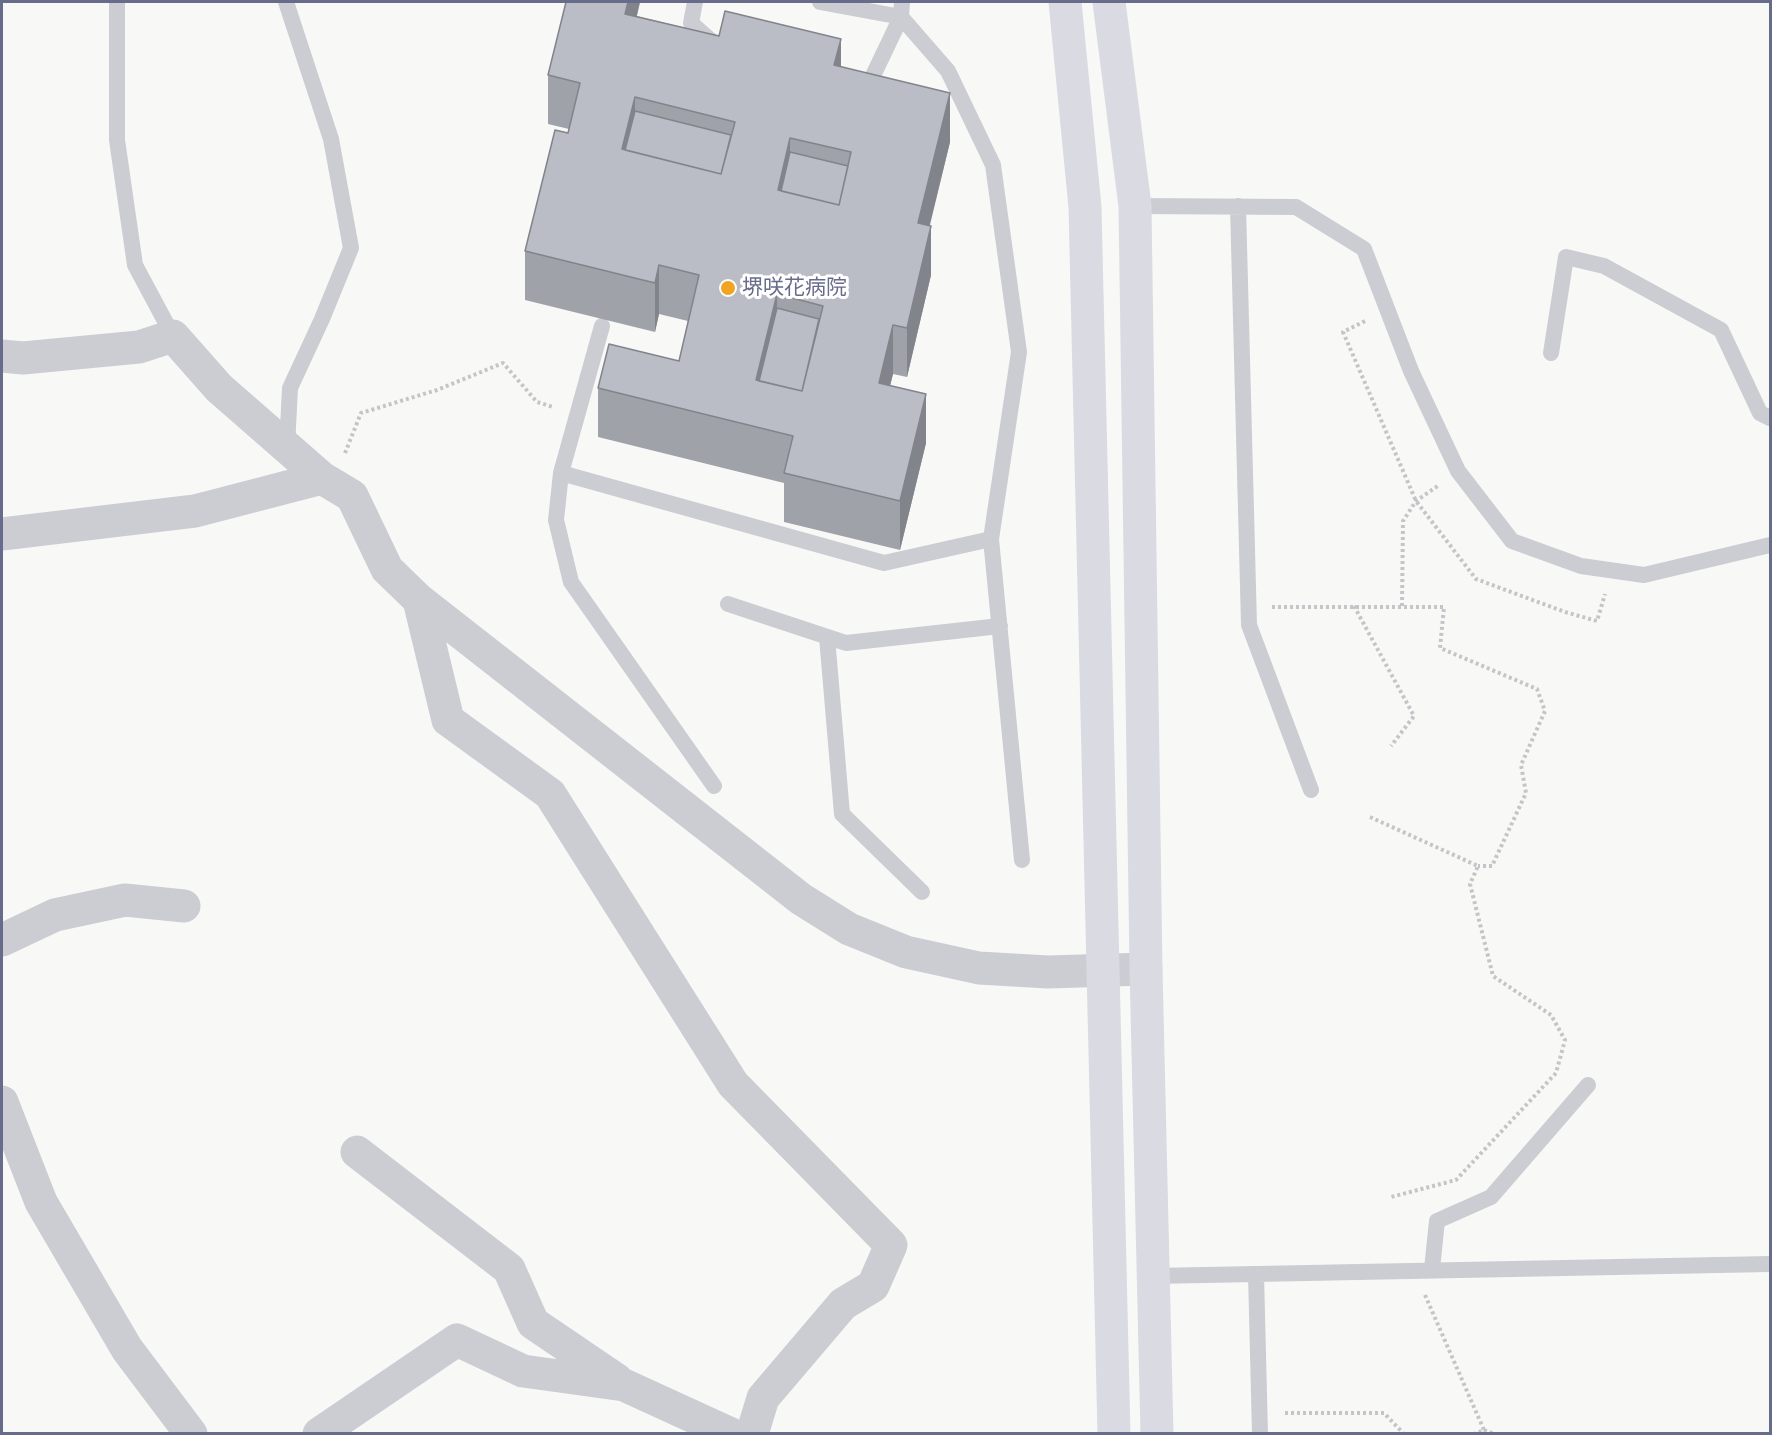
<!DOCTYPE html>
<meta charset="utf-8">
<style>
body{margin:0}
#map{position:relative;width:1772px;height:1435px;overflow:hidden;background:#f8f9f7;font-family:Mulish,sans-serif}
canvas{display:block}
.frame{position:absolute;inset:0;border:3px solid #666c8a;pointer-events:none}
</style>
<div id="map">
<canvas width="1772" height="1435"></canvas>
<div class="frame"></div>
</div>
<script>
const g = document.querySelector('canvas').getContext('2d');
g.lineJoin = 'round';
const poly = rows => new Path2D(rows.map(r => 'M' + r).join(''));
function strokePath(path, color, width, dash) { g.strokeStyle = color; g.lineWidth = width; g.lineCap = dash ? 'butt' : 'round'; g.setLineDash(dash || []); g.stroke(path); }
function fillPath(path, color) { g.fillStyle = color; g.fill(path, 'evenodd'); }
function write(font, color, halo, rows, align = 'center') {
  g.font = font + ' Mulish,"Noto Sans JP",sans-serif'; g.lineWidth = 6; g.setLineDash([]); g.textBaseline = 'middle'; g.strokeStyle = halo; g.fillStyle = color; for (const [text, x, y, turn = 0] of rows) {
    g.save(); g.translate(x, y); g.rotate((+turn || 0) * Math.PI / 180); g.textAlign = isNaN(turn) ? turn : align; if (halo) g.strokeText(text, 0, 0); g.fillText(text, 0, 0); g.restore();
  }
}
strokePath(poly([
 [1365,321,1343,332,1416,501,1476,579,1565,612,1597,621,1605,594],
 [345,453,361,413,437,390,503,363,537,402,553,407],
 [1354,606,1414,716,1391,746],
 [1402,606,1403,521,1416,501,1439,485],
 [1272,607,1444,607,1440,648,1537,689,1545,711,1521,765,1526,793,1492,866,1478,866],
 [1370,817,1478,866,1470,884,1493,976,1551,1015,1565,1040,1556,1073,1456,1180,1391,1197],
 [1425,1295,1484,1430,1474,1434],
 [1285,1413,1384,1413,1404,1434],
 [1484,1430,1494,1434]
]), '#c4c5c8', 4, [3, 3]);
strokePath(poly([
 [117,2,117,140,135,265,173,336],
 [286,2,331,139,351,248,322,319,290,388,287,447],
 [695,2,691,23,717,46],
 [820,2,901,17,948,71,993,165,1019,352,991,539,1022,860],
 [856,79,870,82,901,17,902,2],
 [1135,206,1296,207,1364,249,1411,371,1458,471,1512,541,1581,566,1644,575,1770,545],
 [1238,206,1249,625,1311,790],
 [602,326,561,473,556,520,571,582,714,786],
 [1551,353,1566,257,1604,266,1721,330,1760,413,1770,418],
 [561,473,884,563,991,539],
 [728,604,846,643,1000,626],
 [827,637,842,814,922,892],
 [1432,1269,1437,1221,1491,1197,1588,1085],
 [1256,1274,1260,1434],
 [1153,1276,1770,1264]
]), '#cccdd2', 16);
strokePath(poly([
 [2,356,23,358,139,347,173,336,219,388,322,478,352,496,387,569,419,600,801,899,849,929,906,952,979,968,1048,972,1146,969],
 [2,534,195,511,322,478],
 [419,600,448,720,550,794,733,1084,891,1245,873,1286,843,1304,763,1398,752,1434],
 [2,940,55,915,125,900,184,906],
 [2,1102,41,1202,127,1349,191,1434],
 [357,1152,509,1269,533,1323,617,1380],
 [319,1434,457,1340,523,1371,624,1385,731,1434]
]), '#cccdd2', 33);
strokePath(poly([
 [1065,2,1085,207,1114,1434],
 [1109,2,1135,206,1146,969,1157,1434]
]), '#dadbe2', 33);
fillPath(poly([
 [566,2,640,2,637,16,841,66,950,142,930,225,931,275,907,377,893,374,890,385,926,443,900,550,784,522,784,483,598,437,598,388,679,361,688,321,659,314,655,332,525,300,525,251,569,129,548,124,548,75]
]), '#a0a2aa');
fillPath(poly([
 [628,2,640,2,625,63,625,14],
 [841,39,841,88,834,65],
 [950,93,950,142,918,272,918,223],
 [635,97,635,147,630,165,622,149],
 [790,138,790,187,786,206,778,190],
 [931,226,931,275,907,377,907,328],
 [659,265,659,314,655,332,655,283],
 [777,294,777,344,764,396,756,380],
 [893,325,893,374,879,432,879,383],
 [926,394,926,443,900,550,900,501]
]), '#82848b');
const building = poly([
 [566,2,628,2,625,14,719,36,725,11,841,39,834,65,950,93,918,223,931,226,907,328,893,325,879,383,926,394,900,501,784,473,793,436,598,388,609,344,679,361,699,275,659,265,655,283,525,251,555,130,568,133,580,83,548,75,566,2],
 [635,97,735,122,721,174,622,149,635,97],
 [790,138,851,152,839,205,778,190,790,138],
 [777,294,823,306,802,391,756,380,777,294],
 [635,111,731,135,721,174,625,150,635,111],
 [790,152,848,166,839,205,781,191,790,152],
 [777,308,819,319,802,391,759,381,777,308]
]);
fillPath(building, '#babcc6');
strokePath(building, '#82848b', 1.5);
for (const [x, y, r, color] of [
 [728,288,8,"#f0a421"]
]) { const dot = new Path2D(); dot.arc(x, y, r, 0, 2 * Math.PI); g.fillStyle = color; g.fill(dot); strokePath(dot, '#fff', 2); }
write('21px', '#666c8a', '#fff', [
 ["堺咲花病院",742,288]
], 'left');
</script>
